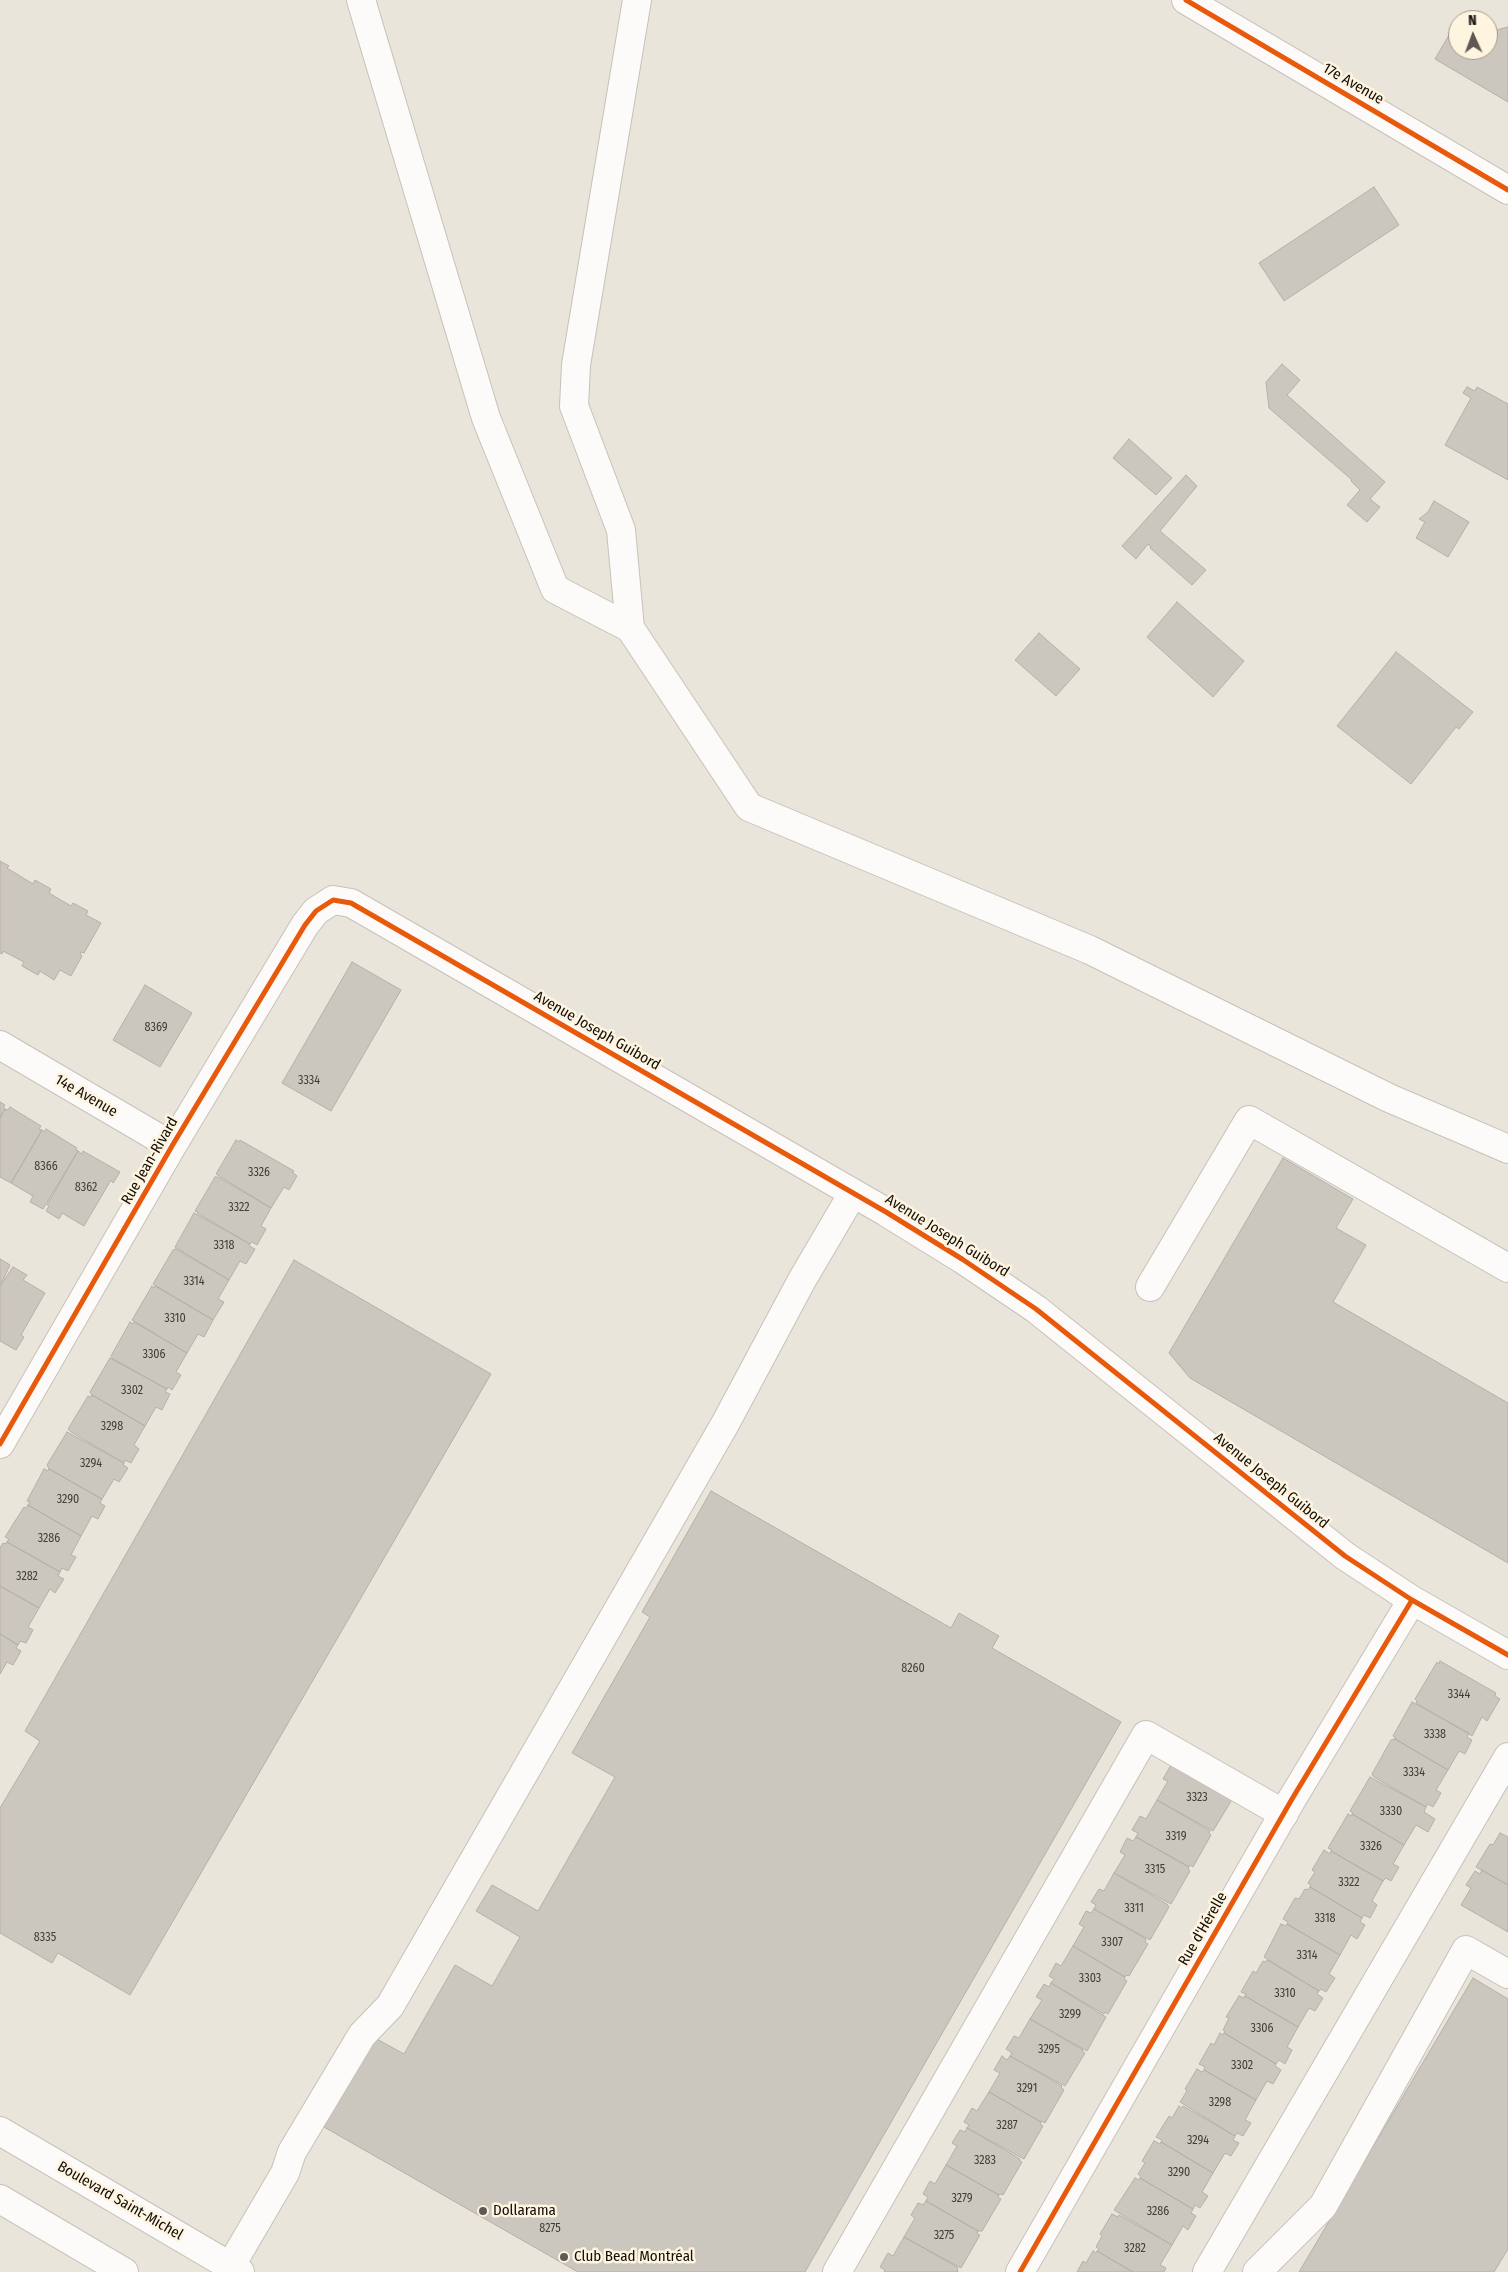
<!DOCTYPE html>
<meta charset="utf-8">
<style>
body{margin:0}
#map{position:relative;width:1508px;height:2272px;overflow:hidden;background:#eae5da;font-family:"Fira Sans Condensed",sans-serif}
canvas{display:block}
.north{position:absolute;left:1448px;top:10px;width:50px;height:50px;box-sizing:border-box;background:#fef4e0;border:1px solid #a0988a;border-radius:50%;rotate:358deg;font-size:14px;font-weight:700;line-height:20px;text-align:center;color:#120e08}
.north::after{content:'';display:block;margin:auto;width:18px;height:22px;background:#5e5952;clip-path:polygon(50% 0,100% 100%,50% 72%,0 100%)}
</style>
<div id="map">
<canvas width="1508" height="2272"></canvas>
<div class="north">N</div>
</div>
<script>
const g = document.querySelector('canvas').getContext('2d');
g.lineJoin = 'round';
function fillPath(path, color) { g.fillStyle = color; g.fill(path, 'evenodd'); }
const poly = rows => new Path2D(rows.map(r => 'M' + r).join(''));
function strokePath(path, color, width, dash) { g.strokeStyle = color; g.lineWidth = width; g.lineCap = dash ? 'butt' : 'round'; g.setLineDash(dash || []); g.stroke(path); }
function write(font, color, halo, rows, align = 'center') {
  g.font = font + ' "Fira Sans Condensed",sans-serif'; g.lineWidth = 5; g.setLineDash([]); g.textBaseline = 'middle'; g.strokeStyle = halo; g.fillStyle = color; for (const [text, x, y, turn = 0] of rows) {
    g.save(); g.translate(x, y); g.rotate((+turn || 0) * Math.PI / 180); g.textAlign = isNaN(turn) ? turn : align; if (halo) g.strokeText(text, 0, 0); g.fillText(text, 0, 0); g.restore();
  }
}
const building = poly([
 [1508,27,1508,102,1435,59,1453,28,1458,30,1458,50,1488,50,1488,32,1508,27],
 [1374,187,1399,225,1284,301,1259,263,1374,187],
 [1282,364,1300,380,1287,395,1385,482,1370,499,1380,507,1367,522,1347,505,1360,490,1351,481,1352,480,1269,408,1266,382,1282,364],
 [1467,387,1475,391,1477,387,1508,404,1508,480,1445,445,1471,398,1463,393,1467,387],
 [1129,439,1172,478,1156,495,1113,458,1129,439],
 [1186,475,1197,486,1160,531,1206,570,1192,585,1150,548,1151,547,1148,544,1136,559,1122,546,1186,475],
 [1434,501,1469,522,1448,557,1416,538,1425,522,1419,519,1428,512,1434,501],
 [1177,602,1244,661,1213,697,1147,637,1177,602],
 [1039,633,1080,669,1056,696,1015,660,1039,633],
 [1396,652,1473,712,1459,729,1456,727,1411,784,1337,726,1396,652],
 [0,861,9,866,7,868,33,884,35,880,51,889,49,893,71,906,73,903,88,911,86,915,101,923,84,953,81,952,80,954,82,956,71,976,60,970,54,980,40,971,38,975,22,966,24,962,3,951,2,954,0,953,0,861],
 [352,962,401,990,331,1111,282,1083,352,962],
 [145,985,192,1013,160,1067,113,1040,145,985],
 [0,1102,5,1105,3,1108,5,1109,0,1118,0,1102],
 [10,1107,41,1126,39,1129,42,1130,11,1183,0,1177,0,1118,5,1109,8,1110,10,1107],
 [46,1129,77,1148,76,1150,78,1151,43,1209,30,1202,33,1196,11,1183,42,1130,44,1132,46,1129],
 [236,1140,239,1142,240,1140,294,1171,292,1172,297,1176,289,1190,284,1187,271,1208,216,1174,236,1140],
 [78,1151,82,1154,83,1151,120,1172,113,1183,111,1180,84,1226,62,1213,59,1219,46,1211,49,1206,47,1205,78,1151],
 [1283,1158,1353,1199,1336,1228,1366,1245,1333,1302,1508,1403,1508,1563,1190,1378,1169,1353,1283,1158],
 [215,1177,218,1177,271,1208,261,1226,266,1229,257,1245,252,1242,250,1244,197,1213,198,1212,195,1211,215,1177],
 [194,1213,250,1244,249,1246,255,1249,246,1264,240,1261,229,1280,175,1247,194,1213],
 [176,1249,229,1280,218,1299,224,1302,213,1320,153,1284,173,1250,176,1249],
 [0,1259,10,1265,0,1286,0,1259],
 [294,1260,491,1374,130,1995,58,1953,52,1963,0,1933,0,1808,40,1741,25,1731,294,1260],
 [13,1267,27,1275,23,1280,45,1293,21,1335,24,1337,16,1350,0,1341,0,1286,13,1267],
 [152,1286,154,1288,155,1286,213,1320,204,1337,198,1334,187,1353,132,1320,152,1286],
 [130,1322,133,1324,134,1322,187,1353,176,1372,181,1375,172,1390,168,1387,167,1389,113,1359,111,1356,130,1322],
 [110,1358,167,1389,165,1392,170,1394,162,1410,156,1407,145,1426,92,1395,90,1392,110,1358],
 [92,1395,145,1426,134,1445,139,1449,131,1463,125,1460,124,1463,71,1432,68,1429,88,1396,91,1397,92,1395],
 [67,1432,124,1463,123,1465,128,1468,119,1482,114,1479,102,1499,49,1469,47,1465,67,1432],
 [44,1469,48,1471,49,1469,102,1499,100,1503,105,1506,98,1519,92,1516,81,1536,28,1505,30,1502,27,1501,44,1469],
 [711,1491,951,1628,959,1613,999,1636,992,1648,1121,1722,805,2272,578,2272,324,2127,375,2038,404,2054,455,1965,492,1986,520,1937,476,1911,492,1885,538,1911,615,1777,572,1753,650,1617,642,1612,711,1491],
 [28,1505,81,1536,71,1555,76,1557,68,1571,62,1568,60,1572,7,1542,9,1539,5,1537,24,1507,26,1508,28,1505],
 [7,1542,60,1572,58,1576,64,1579,55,1593,50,1589,39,1608,0,1586,0,1548,3,1543,6,1544,7,1542],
 [0,1586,39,1608,28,1627,33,1630,26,1643,20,1641,18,1645,0,1634,0,1586],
 [0,1634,18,1645,16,1648,21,1651,13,1665,7,1662,0,1674,0,1634],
 [1440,1661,1496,1693,1495,1696,1500,1699,1487,1721,1482,1717,1472,1736,1416,1703,1417,1701,1415,1699,1437,1662,1439,1664,1440,1661],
 [1412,1702,1469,1733,1467,1737,1472,1740,1465,1754,1459,1751,1448,1770,1395,1739,1396,1738,1393,1736,1412,1702],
 [1395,1739,1448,1770,1436,1790,1441,1793,1433,1807,1428,1804,1426,1807,1374,1777,1372,1774,1391,1740,1395,1739],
 [1178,1764,1233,1798,1213,1831,1157,1800,1168,1781,1163,1779,1171,1765,1175,1768,1178,1764],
 [1370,1777,1426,1807,1424,1812,1435,1819,1428,1832,1416,1825,1404,1845,1352,1814,1353,1813,1350,1811,1370,1777],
 [1157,1800,1210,1831,1209,1833,1211,1835,1193,1867,1190,1865,1189,1867,1136,1837,1138,1833,1132,1830,1140,1816,1146,1819,1157,1800],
 [1348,1814,1351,1816,1352,1814,1404,1845,1393,1864,1399,1867,1391,1881,1386,1878,1383,1881,1331,1851,1332,1850,1328,1848,1348,1814],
 [1500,1833,1508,1837,1508,1885,1476,1867,1490,1844,1493,1845,1500,1833],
 [1136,1837,1189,1867,1188,1869,1190,1871,1171,1904,1114,1873,1125,1855,1120,1852,1127,1838,1133,1841,1136,1837],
 [1324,1850,1330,1854,1331,1851,1383,1881,1372,1901,1377,1905,1370,1918,1364,1915,1362,1918,1310,1887,1311,1886,1308,1883,1315,1872,1312,1870,1324,1850],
 [1482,1870,1508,1885,1508,1932,1461,1905,1471,1888,1466,1885,1475,1871,1480,1874,1482,1870],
 [1114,1873,1167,1904,1169,1907,1150,1940,1094,1909,1096,1905,1091,1902,1099,1889,1104,1891,1114,1873],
 [1310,1887,1362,1918,1360,1922,1365,1925,1357,1939,1351,1935,1340,1955,1287,1924,1288,1922,1283,1919,1295,1898,1299,1899,1305,1889,1308,1890,1310,1887],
 [1094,1909,1146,1939,1145,1942,1148,1944,1129,1976,1126,1975,1125,1977,1073,1946,1084,1927,1079,1924,1086,1911,1091,1913,1094,1909],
 [1281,1924,1286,1926,1287,1924,1340,1955,1329,1974,1335,1978,1326,1992,1321,1989,1319,1991,1264,1957,1281,1924],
 [1073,1946,1125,1977,1124,1979,1127,1981,1108,2014,1105,2012,1104,2014,1051,1983,1054,1979,1049,1976,1056,1963,1061,1966,1073,1946],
 [1267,1960,1319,1991,1317,1994,1323,1998,1315,2011,1309,2008,1298,2027,1245,1996,1246,1994,1241,1992,1253,1971,1256,1973,1263,1961,1265,1962,1267,1960],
 [1473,1978,1508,1999,1508,2249,1494,2272,1299,2272,1473,1978],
 [1051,1983,1106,2017,1087,2051,1030,2019,1042,2000,1036,1997,1044,1984,1049,1987,1051,1983],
 [1239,1996,1244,1998,1245,1996,1298,2027,1287,2047,1292,2050,1285,2064,1279,2060,1276,2064,1224,2033,1225,2031,1223,2030,1229,2018,1226,2017,1239,1996],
 [1030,2019,1083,2050,1082,2051,1085,2053,1065,2086,1010,2056,1012,2053,1006,2049,1014,2036,1019,2038,1030,2019],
 [1220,2033,1223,2035,1224,2033,1276,2064,1275,2066,1281,2070,1273,2084,1267,2081,1256,2100,1204,2070,1205,2067,1199,2064,1211,2043,1214,2045,1220,2033],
 [1002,2056,1007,2060,1010,2056,1062,2086,1061,2087,1064,2090,1045,2123,1041,2121,1041,2122,989,2092,1000,2073,994,2070,1002,2056],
 [1197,2069,1202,2072,1204,2070,1256,2100,1245,2120,1251,2123,1243,2136,1237,2133,1235,2136,1180,2102,1187,2091,1185,2089,1197,2069],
 [989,2092,1041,2122,1040,2124,1043,2126,1024,2159,967,2128,969,2125,964,2122,972,2108,977,2111,989,2092],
 [1179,2106,1181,2108,1183,2106,1235,2136,1233,2140,1239,2143,1231,2156,1225,2153,1213,2173,1161,2142,1162,2140,1156,2137,1169,2116,1172,2118,1179,2106],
 [967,2128,1020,2159,1019,2160,1022,2162,1003,2195,1000,2194,999,2195,946,2165,957,2146,952,2143,960,2130,965,2132,967,2128],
 [1154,2141,1160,2144,1161,2142,1213,2173,1202,2192,1208,2196,1200,2208,1195,2205,1193,2209,1140,2178,1141,2176,1138,2174,1145,2163,1142,2161,1154,2141],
 [946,2165,999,2195,998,2197,1001,2199,982,2231,978,2231,926,2201,928,2197,923,2194,930,2181,935,2184,946,2165],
 [1135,2178,1139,2180,1140,2178,1193,2209,1191,2213,1196,2216,1188,2230,1183,2226,1172,2245,1114,2210,1135,2178],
 [926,2201,978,2231,977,2234,980,2235,961,2268,904,2237,915,2218,911,2215,918,2203,923,2205,926,2201],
 [1112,2214,1118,2217,1119,2215,1172,2245,1160,2265,1166,2268,1164,2272,1133,2272,1097,2251,1099,2249,1096,2247,1102,2236,1100,2234,1112,2214],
 [904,2237,957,2267,958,2272,884,2272,885,2270,880,2267,888,2253,893,2256,904,2237],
 [1093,2251,1096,2253,1097,2251,1133,2272,1077,2272,1083,2261,1086,2263,1093,2251]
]);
fillPath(building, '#ccc7be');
strokePath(building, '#b5b0a7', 1);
const minor = poly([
 [361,0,486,418,555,589,630,628],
 [637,0,576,365,574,406,621,530,630,628,749,807,1090,950,1389,1098,1508,1149],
 [1186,0,1508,190],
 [0,1045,172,1146],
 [1150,1287,1249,1120,1508,1268],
 [0,1444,172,1146,305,925,316,911,333,900,351,903,886,1212,962,1259,1036,1309,1345,1556,1412,1600,1508,1655],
 [227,2272,285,2173,292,2152,362,2035,390,2006,725,1424,802,1280,853,1193],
 [837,2272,1146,1735,1284,1814],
 [1020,2272,1292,1799,1412,1600],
 [1207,2272,1508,1757],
 [1257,2272,1323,2206,1466,1950,1508,1974]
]);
const major = poly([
 [0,2131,240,2272],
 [0,2199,124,2272]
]);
strokePath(minor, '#c6c2ba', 30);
strokePath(major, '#c6c2ba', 30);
strokePath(minor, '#fcfbf9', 28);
strokePath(major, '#fcfbf9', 28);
strokePath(poly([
 [1186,0,1508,190],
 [0,1444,172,1146,305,925,316,911,333,900,351,903,886,1212,962,1259,1036,1309,1345,1556,1412,1600,1508,1655],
 [1020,2272,1292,1799,1412,1600]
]), '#e8590c', 5);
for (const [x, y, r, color] of [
 [483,2211,5,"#5e5952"],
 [564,2257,5,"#5e5952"]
]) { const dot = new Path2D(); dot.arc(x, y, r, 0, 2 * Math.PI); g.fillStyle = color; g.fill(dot); strokePath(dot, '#fef4e0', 2); }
write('12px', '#403c36', null, [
 ["8369",156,1028],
 ["3334",309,1081],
 ["8366",46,1167],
 ["3326",259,1173],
 ["8362",86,1188],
 ["3322",239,1208],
 ["3318",224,1246],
 ["3314",194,1282],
 ["3310",175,1319],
 ["3306",154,1355],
 ["3302",132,1391],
 ["3298",112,1427],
 ["3294",91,1464],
 ["3290",68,1500],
 ["3286",49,1539],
 ["3282",27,1577],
 ["8260",913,1669],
 ["3344",1459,1695],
 ["3338",1435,1735],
 ["3334",1414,1773],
 ["3323",1197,1798],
 ["3330",1391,1812],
 ["3319",1176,1837],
 ["3326",1371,1847],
 ["3315",1155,1870],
 ["3322",1349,1883],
 ["3311",1134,1909],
 ["3318",1325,1919],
 ["8335",45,1938],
 ["3307",1112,1943],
 ["3314",1307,1956],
 ["3303",1090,1979],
 ["3310",1285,1994],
 ["3299",1070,2015],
 ["3306",1262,2029],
 ["3295",1049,2050],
 ["3302",1242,2066],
 ["3291",1027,2089],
 ["3298",1220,2103],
 ["3287",1007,2126],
 ["3294",1198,2141],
 ["3283",985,2161],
 ["3290",1179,2173],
 ["3279",962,2199],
 ["3286",1158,2212],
 ["8275",550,2229],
 ["3275",944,2236],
 ["3282",1135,2249]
]);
write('15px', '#120e08', '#fef4e0', [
 ["17e Avenue",1353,84,30],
 ["Avenue Joseph Guibord",597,1031,30],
 ["14e Avenue",86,1096,30],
 ["Rue Jean-Rivard",150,1161,-60],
 ["Avenue Joseph Guibord",947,1236,32],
 ["Avenue Joseph Guibord",1271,1481,39],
 ["Rue d'Hérelle",1203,1929,-60],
 ["Boulevard Saint-Michel",120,2201,30]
]);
write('15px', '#120e08', '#fef4e0', [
 ["Dollarama",493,2211],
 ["Club Bead Montréal",574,2257]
], 'left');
</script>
